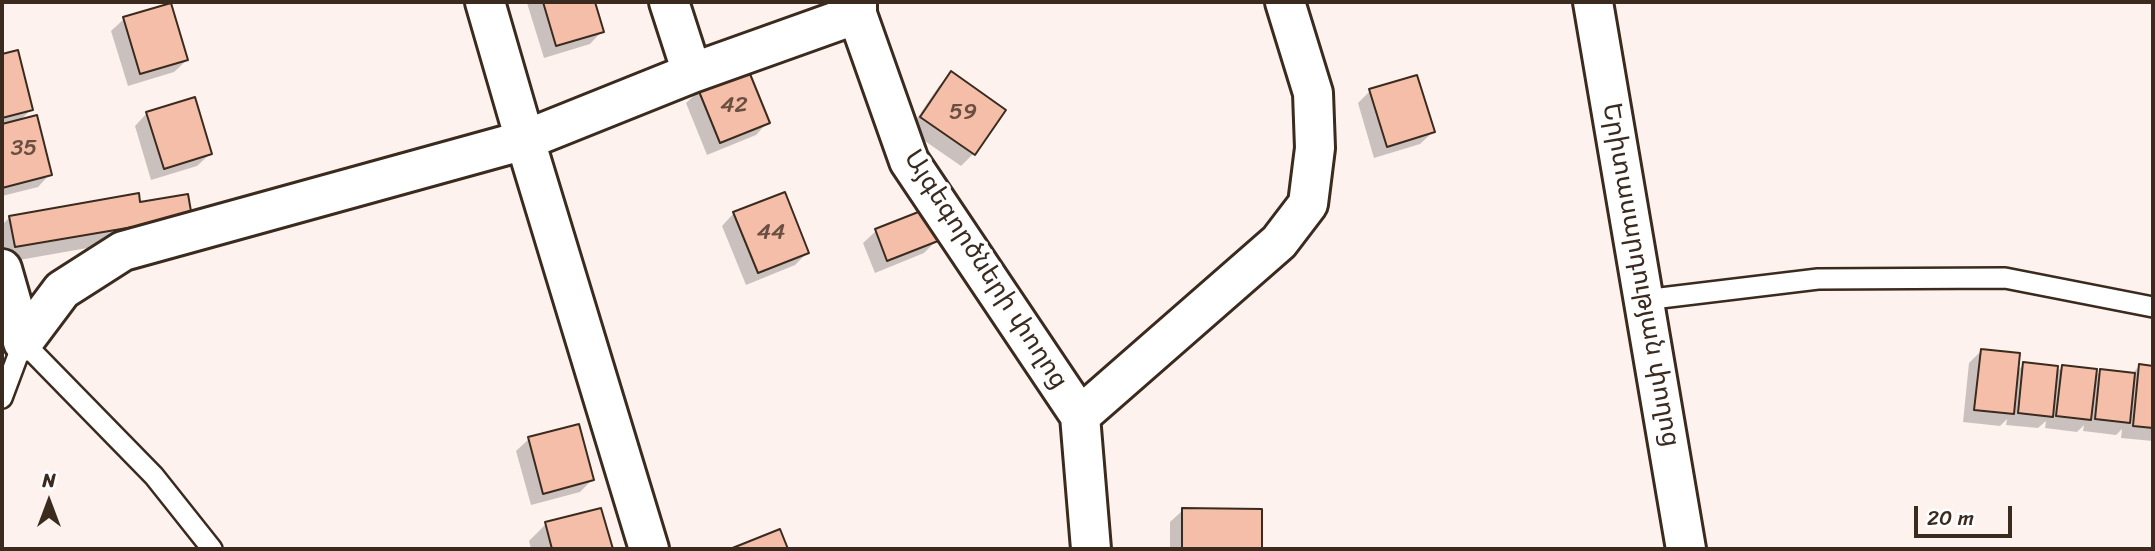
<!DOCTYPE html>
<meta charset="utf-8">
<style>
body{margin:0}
#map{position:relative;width:2155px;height:551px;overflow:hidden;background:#fdf2ee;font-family:Sriracha,sans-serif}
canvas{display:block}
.frame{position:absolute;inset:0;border:4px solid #3b2a1e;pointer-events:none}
.north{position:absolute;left:14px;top:467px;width:70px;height:70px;-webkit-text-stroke:5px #fff;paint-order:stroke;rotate:0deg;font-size:19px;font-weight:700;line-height:28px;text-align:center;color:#3b2a1e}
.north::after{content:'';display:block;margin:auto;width:24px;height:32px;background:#3b2a1e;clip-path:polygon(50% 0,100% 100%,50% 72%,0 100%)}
.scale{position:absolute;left:1914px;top:506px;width:98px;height:32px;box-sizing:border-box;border:4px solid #3b2a1e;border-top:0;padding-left:9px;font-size:21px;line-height:24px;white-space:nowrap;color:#3b2a1e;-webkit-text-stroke:5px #fff;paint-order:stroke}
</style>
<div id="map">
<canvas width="2155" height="551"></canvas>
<div class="frame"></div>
<div class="north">N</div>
<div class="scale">20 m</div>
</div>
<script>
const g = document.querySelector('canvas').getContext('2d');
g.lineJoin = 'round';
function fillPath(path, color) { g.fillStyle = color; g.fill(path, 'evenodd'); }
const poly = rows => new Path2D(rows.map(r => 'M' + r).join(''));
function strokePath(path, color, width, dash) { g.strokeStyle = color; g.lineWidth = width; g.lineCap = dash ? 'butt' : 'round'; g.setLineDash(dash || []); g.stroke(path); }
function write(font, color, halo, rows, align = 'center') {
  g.font = font + ' Sriracha,"Noto Sans Armenian",sans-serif'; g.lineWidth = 7; g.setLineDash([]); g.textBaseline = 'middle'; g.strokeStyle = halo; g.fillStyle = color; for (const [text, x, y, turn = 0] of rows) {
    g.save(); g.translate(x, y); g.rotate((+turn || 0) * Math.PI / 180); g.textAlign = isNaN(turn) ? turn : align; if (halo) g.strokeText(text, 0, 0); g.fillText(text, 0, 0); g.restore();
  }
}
fillPath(poly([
 [529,2,594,2,602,31,590,44,544,58,527,3],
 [124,19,187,60,174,72,128,86,111,31],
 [17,52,31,110,19,121,50,174,38,187,2,196,2,56],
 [951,74,973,154,961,166,909,130,939,86],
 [699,91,768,122,756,135,707,155,686,103],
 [1370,91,1433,132,1420,144,1374,158,1358,103],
 [147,113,210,154,197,166,151,180,135,126],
 [139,204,173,233,2,263,2,225,10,217],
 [925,211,936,241,924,253,875,273,863,243,876,231],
 [734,213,807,253,795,265,746,285,722,226],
 [1981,351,2017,371,2024,364,2055,374,2062,367,2094,377,2101,371,2132,374,2139,366,2153,368,2153,441,2121,438,2122,429,2116,435,2083,431,2084,425,2077,432,2045,428,2046,421,2038,428,2006,425,2007,419,2000,426,1963,422,1969,363],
 [529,439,592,480,580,492,531,505,516,451],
 [600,510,611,549,531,549,529,541,546,524],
 [1183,510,1260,510,1260,549,1170,549,1170,522]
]), '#0003');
const building = poly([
 [543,2,595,2,604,32,556,46,543,2],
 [171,3,188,60,140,74,123,17,171,3],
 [18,50,33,110,2,118,2,54,18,50],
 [748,69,770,123,720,143,698,89,748,69],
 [951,71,1006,110,975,155,920,117,951,71],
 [1417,75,1435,132,1387,147,1369,89,1417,75],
 [195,97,212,154,164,169,146,112,195,97],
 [37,115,52,175,2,188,2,124,37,115],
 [785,192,809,253,758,273,733,212,785,192],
 [139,193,140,202,188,194,192,217,15,247,9,216,139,193],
 [926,209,938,241,887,261,875,229,926,209],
 [1981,349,2020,353,2014,414,1974,410,1981,349],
 [2023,362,2058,366,2053,417,2018,413,2023,362],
 [2139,364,2153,366,2153,428,2133,426,2139,364],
 [2062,365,2097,369,2091,420,2056,416,2062,365],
 [2100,369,2135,373,2130,423,2095,419,2100,369],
 [579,424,594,480,543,494,528,437,579,424],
 [601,508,613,549,552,549,545,522,601,508],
 [1182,508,1262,509,1262,549,1182,549,1182,508],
 [780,529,788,549,730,549,780,529]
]);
fillPath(building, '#f5bea9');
strokePath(building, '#3b2a1e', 2);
const service = poly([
 [1644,300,1818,279,2005,278,2153,307],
 [2,398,23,342,154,476,212,549]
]);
const minor = poly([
 [485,2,525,140,649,549],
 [669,2,692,73],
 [857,2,857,14,909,161,1080,416],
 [1593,2,1686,549],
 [2,269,23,342],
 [23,342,62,290,123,251,525,140,692,73,857,14],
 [1091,549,1080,416,1279,242,1308,204,1315,148,1313,93,1285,2]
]);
strokePath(service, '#3b2a1e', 24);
strokePath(minor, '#3b2a1e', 44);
strokePath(service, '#fff', 19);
strokePath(minor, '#fff', 38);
write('23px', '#6a4f41', null, [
 ["42",734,106],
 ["59",963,113],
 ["35",24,149],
 ["44",771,233]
]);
write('26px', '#3b2a1e', '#fff', [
 ["Այգեգործների փողոց",985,270,57],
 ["Երիտասարդության փողոց",1640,275,80]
]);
</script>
